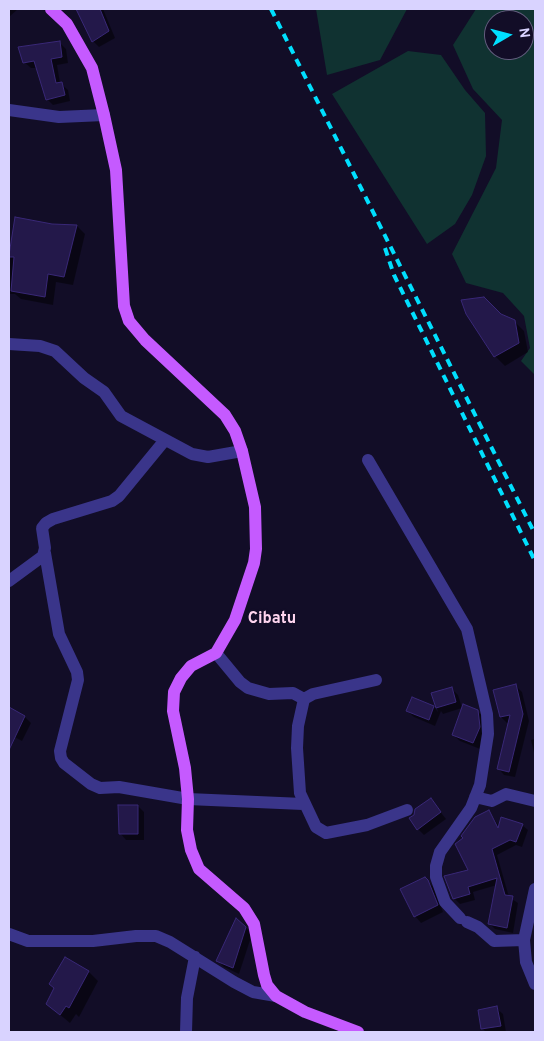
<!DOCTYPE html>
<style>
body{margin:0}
#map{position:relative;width:544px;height:1041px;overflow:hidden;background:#120d27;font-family:Overpass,sans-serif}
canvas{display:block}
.frame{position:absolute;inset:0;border:10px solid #d9d3ff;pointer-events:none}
.north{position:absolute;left:484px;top:10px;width:50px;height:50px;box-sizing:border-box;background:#120d27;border:1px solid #625c7d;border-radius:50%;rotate:82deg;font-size:14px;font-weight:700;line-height:20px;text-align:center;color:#d9d3ff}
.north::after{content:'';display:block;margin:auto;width:18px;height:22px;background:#00dffe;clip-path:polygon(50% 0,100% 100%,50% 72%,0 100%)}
</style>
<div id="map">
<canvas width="544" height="1041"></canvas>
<div class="frame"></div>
<div class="north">N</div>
</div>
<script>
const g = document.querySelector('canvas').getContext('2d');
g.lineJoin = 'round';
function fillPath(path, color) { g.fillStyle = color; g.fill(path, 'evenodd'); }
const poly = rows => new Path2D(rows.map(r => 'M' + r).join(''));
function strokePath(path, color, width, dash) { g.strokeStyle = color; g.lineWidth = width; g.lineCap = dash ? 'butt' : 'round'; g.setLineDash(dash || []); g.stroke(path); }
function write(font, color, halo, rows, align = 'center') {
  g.font = font + ' Overpass,sans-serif'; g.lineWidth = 4.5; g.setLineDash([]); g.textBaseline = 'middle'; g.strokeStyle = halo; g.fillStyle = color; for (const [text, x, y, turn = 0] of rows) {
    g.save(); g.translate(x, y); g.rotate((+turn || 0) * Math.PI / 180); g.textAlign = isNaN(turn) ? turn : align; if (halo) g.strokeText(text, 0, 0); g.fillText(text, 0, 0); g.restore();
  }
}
fillPath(poly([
 [316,9,407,9,380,60,327,75],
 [476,9,535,9,535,375,521,361,530,348,524,316,503,293,466,283,452,254,496,168,502,120,473,89,453,45],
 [494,20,524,20,524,50,494,50],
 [408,51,441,55,465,90,485,113,486,156,472,195,455,224,427,244,332,94]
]), '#103231');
fillPath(poly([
 [9,9,18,9,9,17],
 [82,9,103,9,115,38,99,47,93,41,78,11],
 [60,43,66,49,68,63,57,65,60,83,68,90,70,101,53,105,47,99,37,68,31,68,24,62],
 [16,218,52,225,77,226,85,234,73,285,56,282,53,305,21,299,15,294,9,294,9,262],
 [467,313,514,321,524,331,528,352,505,366,495,356],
 [516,686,522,692,529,721,515,777,504,775,498,768,509,723,507,723,501,717],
 [451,688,458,695,462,708,443,714,441,711,435,726,414,717,407,711,434,707,438,712,433,693],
 [9,709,25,717,31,723,22,741,9,734],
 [477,711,484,717,485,734,480,749,460,741,453,735],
 [535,739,535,757,531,740],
 [431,800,446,819,424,835,418,829],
 [138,806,144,812,144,840,126,840,120,833],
 [489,811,500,828,522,825,528,830,522,847,516,845,497,855,509,897,518,903,513,933,495,929,490,924,497,885,473,892,475,900,460,904,454,898,470,871],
 [428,881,434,888,443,912,421,923,415,916],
 [245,927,252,934,239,974,224,967,218,961],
 [89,972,98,981,79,1017,76,1014,70,1023,47,1004],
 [496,1008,503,1014,506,1032,486,1032,483,1029]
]), '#0007');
const building = poly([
 [76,9,100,9,109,31,92,42,76,9],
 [60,41,62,57,51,59,56,83,62,82,65,95,46,100,34,61,23,63,18,47,60,41],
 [15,217,52,224,77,225,64,277,48,274,45,297,11,291,14,257,9,257,9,255,15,217],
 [484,297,501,314,515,320,519,343,494,357,466,314,461,300,484,297],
 [516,684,523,714,509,772,497,769,510,715,500,717,493,690,516,684],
 [452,687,456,702,436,708,431,693,452,687],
 [412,697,434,706,429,720,406,711,412,697],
 [463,704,478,710,480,727,473,743,452,735,463,704],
 [9,707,25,716,9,750,9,707],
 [431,798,441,812,417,830,409,818,414,815,415,809,431,798],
 [118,805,138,805,138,834,119,834,118,805],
 [489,810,498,828,501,817,523,824,516,842,510,840,492,849,505,895,513,896,507,928,488,924,497,878,468,887,470,894,453,899,444,876,468,870,455,844,463,838,461,836,475,817,489,810],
 [425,877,428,880,438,905,414,917,400,889,425,877],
 [236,918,246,927,233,968,216,961,236,918],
 [65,957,89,971,69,1008,66,1006,60,1015,46,1004,54,988,49,984,65,957],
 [497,1006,501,1026,481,1029,478,1010,497,1006]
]);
fillPath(building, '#23184a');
strokePath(building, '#392877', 1);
strokePath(poly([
 [9,110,59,117,104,115],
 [9,344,40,346,55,351,84,378,104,392,121,416,192,454,208,457,242,451],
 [368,460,467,629,487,714,488,734,480,785,471,808,440,852,436,866,436,877,445,902,460,918],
 [45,553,59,634,77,672,78,680,60,751,61,758,64,763,91,784,100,788,119,787,188,799,303,804],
 [9,581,43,556,45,548,42,528,46,523,53,519,112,501,119,496,165,440],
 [216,653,240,682,248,688,269,694,293,693,304,699],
 [376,680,313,694,304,699,298,726,297,748,300,793,316,827,326,833,367,825,407,810],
 [475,797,492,801,506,794,535,801],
 [535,889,524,940,526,962,535,984],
 [467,922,478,927,494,941,524,940],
 [9,934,28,941,93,941,136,936,156,936,170,942,234,982,253,992,276,996],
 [186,1032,187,998,195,957]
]), '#3a358a', 12);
strokePath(poly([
 [51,9,67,24,92,68,104,115,116,170,124,306,129,321,145,340,225,415,235,431,242,451,255,507,256,549,254,563,235,620,216,653,191,666,181,678,174,692,173,711,185,768,188,799,187,830,191,850,199,869,244,908,254,924,264,975,267,985,276,996,305,1012,358,1032]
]), '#c55aff', 12);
strokePath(poly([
 [271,9,535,534],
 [385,248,394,275,535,561]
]), '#00dffe', 4, [8, 6]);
write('bold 16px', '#ffd5ef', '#120d27', [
 ["Cibatu",272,620]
]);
</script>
